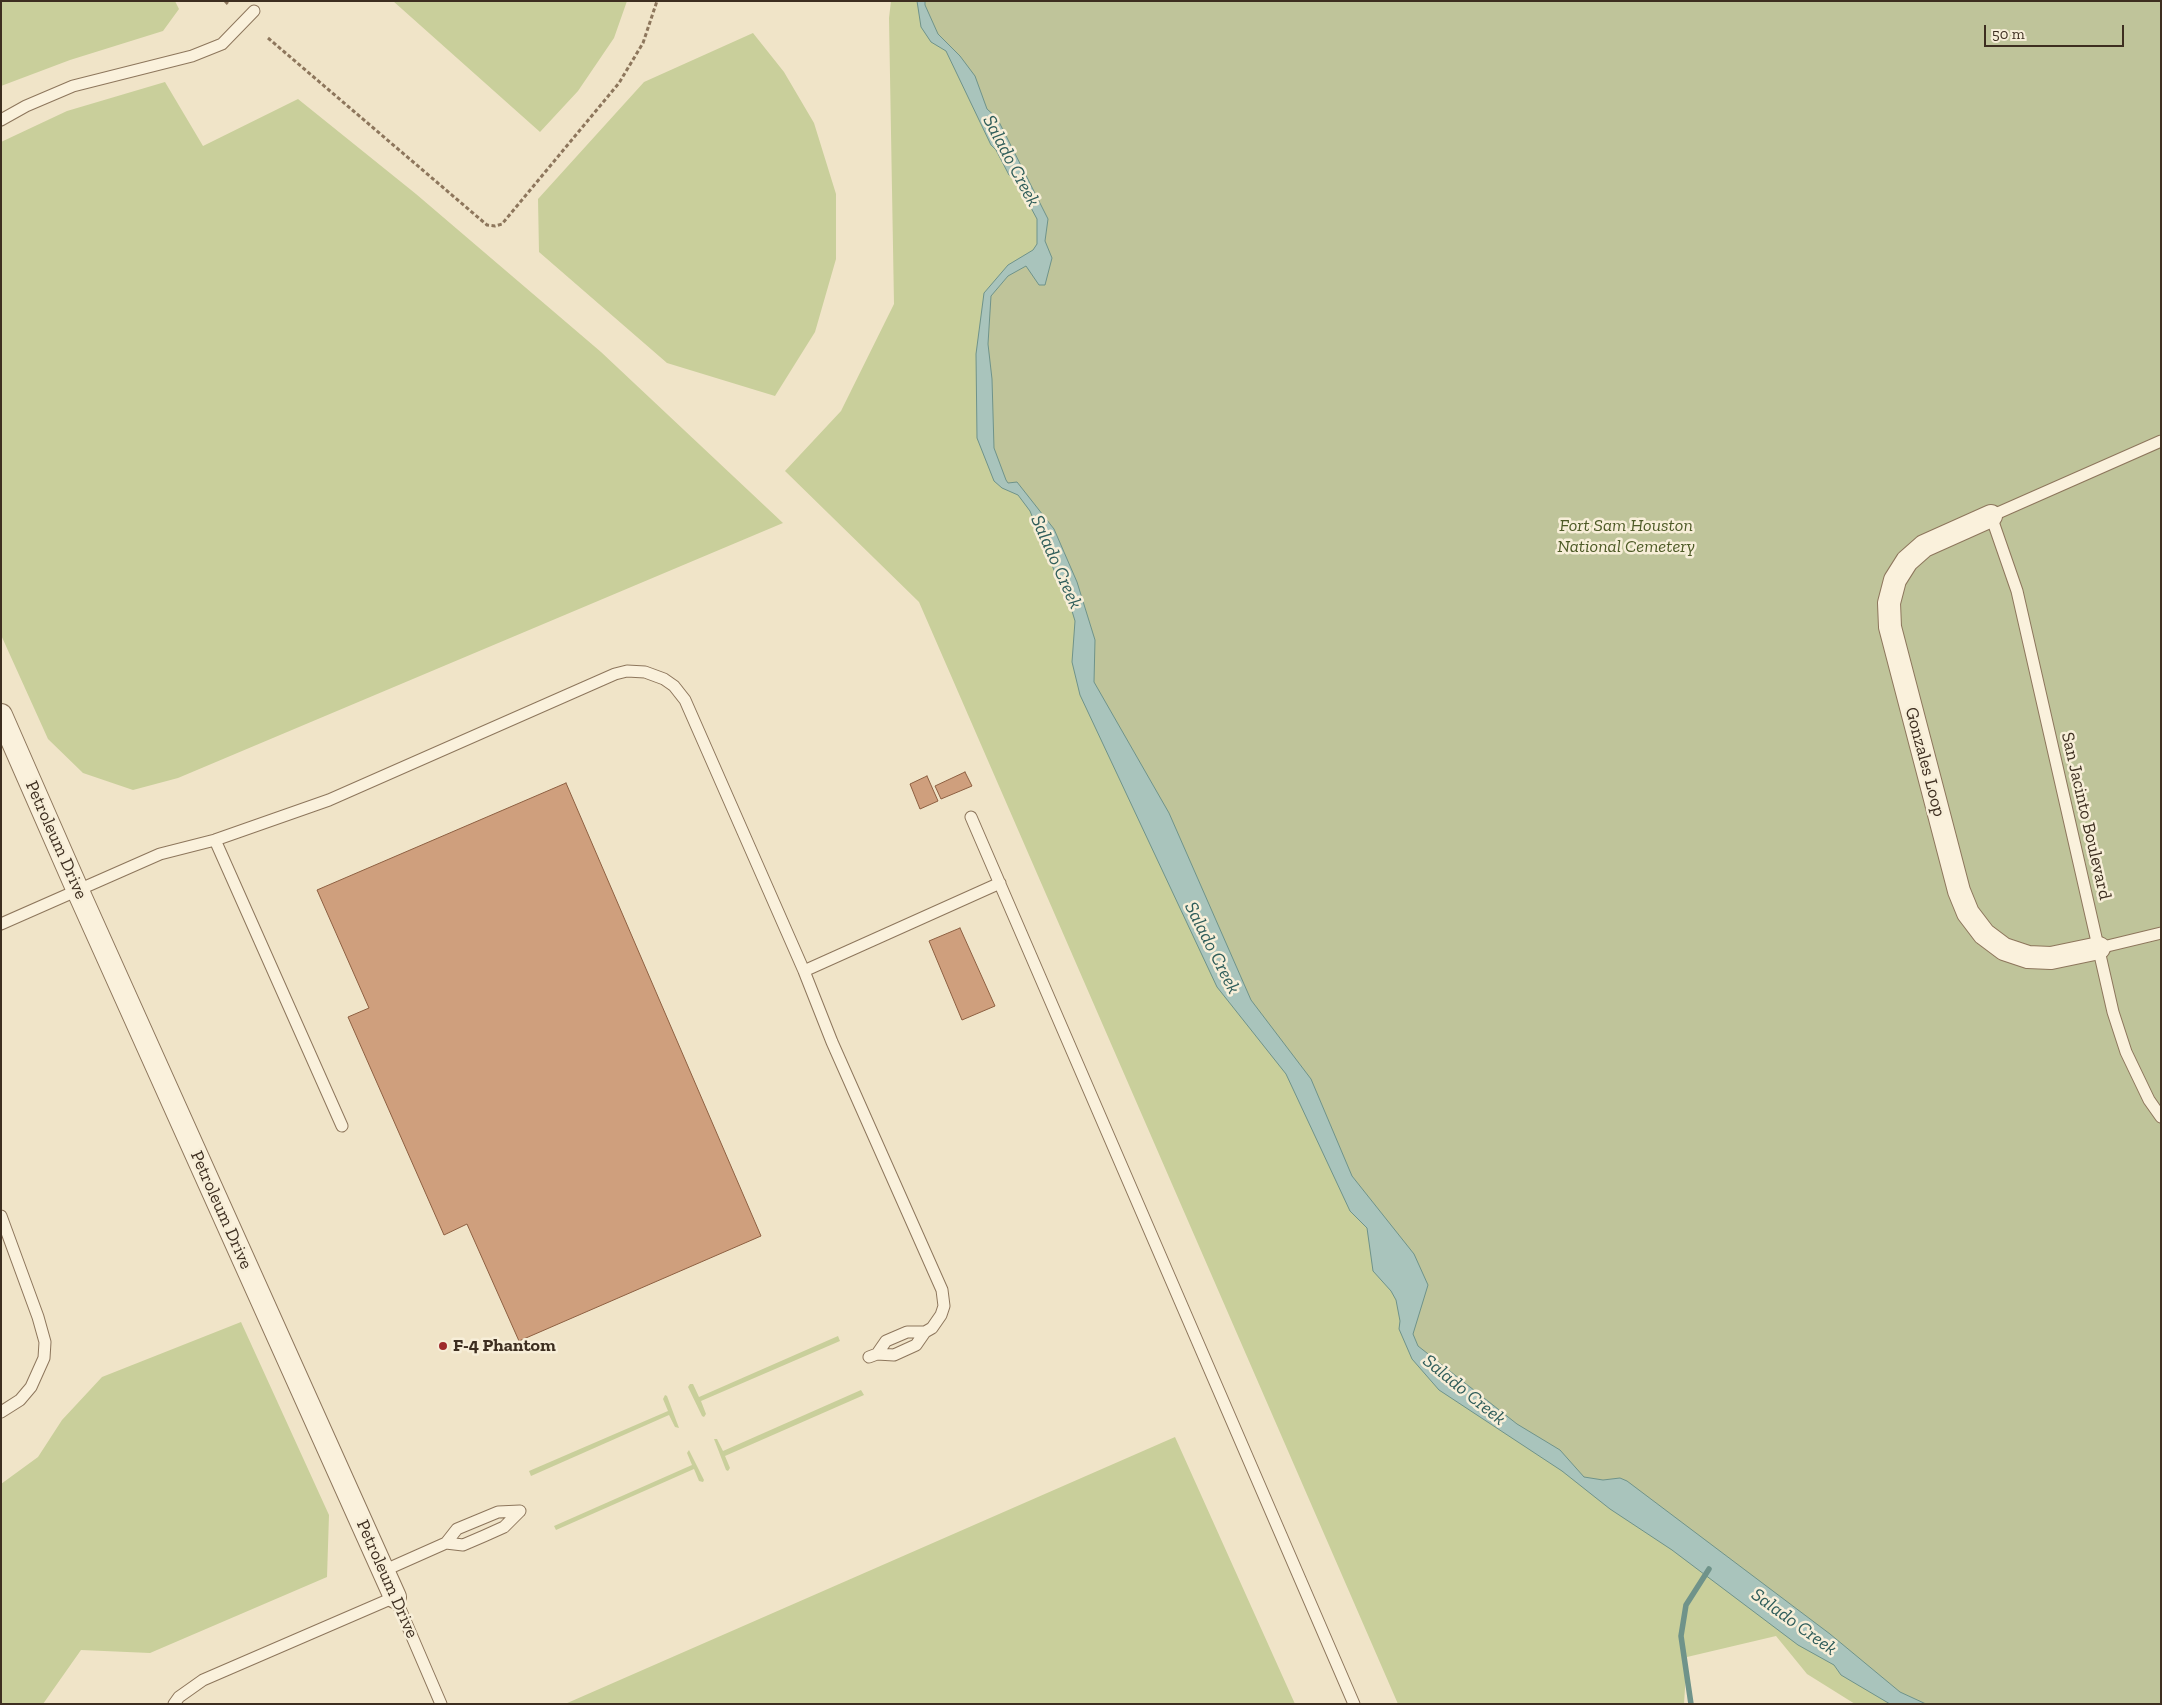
<!DOCTYPE html>
<style>
body{margin:0}
#map{position:relative;width:2162px;height:1705px;overflow:hidden;background:#f0e4c8;font-family:"Zilla Slab",serif}
canvas{display:block}
.frame{position:absolute;inset:0;border:2px solid #3d2e20;pointer-events:none}
.scale{position:absolute;left:1984px;top:25px;width:140px;height:22px;box-sizing:border-box;border:2px solid #3d2e20;border-top:0;padding-left:6px;font-size:15px;line-height:18px;white-space:nowrap;color:#3d2e20;-webkit-text-stroke:4px #f7eed8;paint-order:stroke}
</style>
<div id="map">
<canvas width="2162" height="1705"></canvas>
<div class="frame"></div>
<div class="scale">50 m</div>
</div>
<script>
const g = document.querySelector('canvas').getContext('2d');
g.lineJoin = 'round';
function fillPath(path, color) { g.fillStyle = color; g.fill(path, 'evenodd'); }
const poly = rows => new Path2D(rows.map(r => 'M' + r).join(''));
function strokePath(path, color, width, dash) { g.strokeStyle = color; g.lineWidth = width; g.lineCap = dash ? 'butt' : 'round'; g.setLineDash(dash || []); g.stroke(path); }
function write(font, color, halo, rows, align = 'center') {
  g.font = font + ' "Zilla Slab",serif'; g.lineWidth = 5; g.setLineDash([]); g.textBaseline = 'middle'; g.strokeStyle = halo; g.fillStyle = color; for (const [text, x, y, turn = 0] of rows) {
    g.save(); g.translate(x, y); g.rotate((+turn || 0) * Math.PI / 180); g.textAlign = isNaN(turn) ? turn : align; if (halo) g.strokeText(text, 0, 0); g.fillText(text, 0, 0); g.restore();
  }
}
fillPath(poly([
 [1,1,175,1,179,9,163,31,70,60,1,86],
 [393,1,627,1,614,38,578,91,540,132],
 [891,1,2161,1,2161,1704,1855,1704,1807,1674,1776,1636,1687,1657,1684,1704,1398,1704,919,602,785,471,841,411,894,304,889,18],
 [753,33,784,72,814,123,836,194,836,259,815,332,775,396,667,363,539,252,538,199,644,82],
 [165,82,203,146,298,99,416,194,601,352,783,523,178,778,133,790,83,773,48,739,1,635,1,142,67,111],
 [241,1322,329,1515,327,1577,150,1653,81,1650,43,1704,1,1704,1,1484,38,1457,62,1420,102,1377],
 [838,1336,840,1341,701,1401,706,1414,704,1417,702,1416,688,1387,690,1384,693,1384,699,1397],
 [861,1390,864,1395,725,1456,730,1468,728,1471,726,1470,714,1439,717,1439,723,1451],
 [665,1395,667,1396,679,1428,675,1427,669,1415,531,1476,529,1471,668,1411,663,1399],
 [1175,1437,1295,1704,565,1704],
 [689,1450,704,1480,703,1482,699,1481,694,1469,556,1530,554,1526,692,1465,687,1453]
]), '#c9cf9b');
fillPath(poly([
 [925,1,2161,1,2161,1704,1926,1704,1900,1692,1830,1634,1627,1481,1620,1478,1603,1480,1584,1477,1560,1450,1517,1424,1418,1346,1413,1334,1414,1254,1352,1176,1311,1079,1251,1000,1169,813,1094,682,1095,640,1077,582,1054,529,1017,482,1008,483,1006,480,994,448,992,379,988,344,991,296,1008,276,1027,266,1039,285,1052,258,1045,241,1048,219,997,118,987,109,975,76,960,56,938,34,925,5]
]), '#bfc49a');
const water = poly([
 [917,1,925,1,925,5,938,34,960,56,975,76,987,109,997,118,1048,219,1045,241,1052,258,1045,285,1039,285,1026,266,1008,276,991,296,988,344,992,379,994,448,1006,480,1008,483,1017,482,1054,529,1077,582,1095,640,1094,682,1169,813,1251,1000,1311,1079,1352,1176,1414,1254,1428,1285,1413,1334,1418,1346,1517,1424,1560,1450,1584,1477,1603,1480,1620,1478,1627,1481,1830,1634,1900,1692,1926,1704,1890,1704,1841,1675,1834,1665,1798,1645,1672,1550,1610,1509,1562,1471,1439,1390,1412,1359,1399,1329,1400,1321,1396,1300,1391,1291,1373,1271,1367,1228,1350,1211,1286,1074,1217,987,1080,695,1072,662,1075,621,1069,601,1058,580,1030,511,1018,495,1002,488,994,481,977,438,976,354,984,293,1008,265,1033,250,1037,244,1037,219,1016,180,1009,175,996,150,991,145,946,51,931,42,921,27,917,1]
]);
fillPath(water, '#a9c4bc');
strokePath(water, '#6f938a', 1);
strokePath(poly([
 [1691,1704,1681,1636,1686,1605,1709,1569]
]), '#6f938a', 5.5);
const building = poly([
 [965,772,972,786,941,799,935,786,965,772],
 [927,776,938,801,920,809,910,784,927,776],
 [566,783,761,1236,519,1341,467,1224,444,1235,348,1017,369,1008,317,890,566,783],
 [960,928,995,1006,962,1020,929,941,960,928]
]);
fillPath(building, '#cf9f7d');
strokePath(building, '#8d5f41', 1);
const lane = poly([
 [1,120,26,106,73,86,192,56,222,44,254,11],
 [2161,441,1991,516,2017,591,2113,1012,2126,1052,2149,1100,2161,1117],
 [971,817,1354,1704],
 [215,840,342,1126],
 [1,924,160,854,215,840,329,800,615,674,627,671,645,672,664,679,674,686,685,700,804,971,832,1042,942,1290,944,1306,941,1315,932,1328,925,1332,916,1345,894,1355,877,1354,869,1357],
 [2099,948,2161,933],
 [804,971,1000,883],
 [1,1216,38,1317,45,1342,44,1358,31,1387,20,1400,1,1412],
 [877,1354,886,1341,907,1332,925,1332],
 [446,1543,463,1545,484,1536,504,1527,520,1511],
 [383,1571,446,1543,457,1529,498,1512,520,1511],
 [174,1704,179,1697,203,1680,395,1597,441,1704]
]);
const street = poly([
 [1991,516,1924,546,1907,561,1895,580,1889,603,1890,627,1959,891,1968,913,1984,934,2004,949,2028,957,2051,958,2099,948],
 [1,715,78,891,395,1597]
]);
strokePath(lane, '#8d765c', 13);
strokePath(street, '#8d765c', 24);
strokePath(poly([
 [225,1,229,5],
 [268,38,487,225,495,226,502,224,619,83,643,43,657,1]
]), '#8d765c', 3, [4, 2.5]);
strokePath(lane, '#faf1dc', 11);
strokePath(street, '#faf1dc', 22);
for (const [x, y, r, color] of [
 [443,1346,5,"#9e2a2b"]
]) { const dot = new Path2D(); dot.arc(x, y, r, 0, 2 * Math.PI); g.fillStyle = color; g.fill(dot); strokePath(dot, '#f7eed8', 2); }
write('italic 18px', '#4d5a26', '#f7eed8', [
 ["Fort Sam Houston",1626,526],
 ["National Cemetery",1626,547]
]);
write('18px', '#3d2e20', '#f7eed8', [
 ["Gonzales Loop",1925,762,75],
 ["San Jacinto Boulevard",2086,816,77],
 ["Petroleum Drive",56,840,66],
 ["Petroleum Drive",221,1210,66],
 ["Petroleum Drive",387,1579,66]
]);
write('bold 18px', '#3d2e20', '#f7eed8', [
 ["F-4 Phantom",453,1346]
], 'left');
write('italic 19px', '#2f5d5a', '#f7eed8', [
 ["Salado Creek",1011,161,62],
 ["Salado Creek",1056,562,66],
 ["Salado Creek",1212,948,63],
 ["Salado Creek",1464,1390,39],
 ["Salado Creek",1794,1622,36]
]);
</script>
